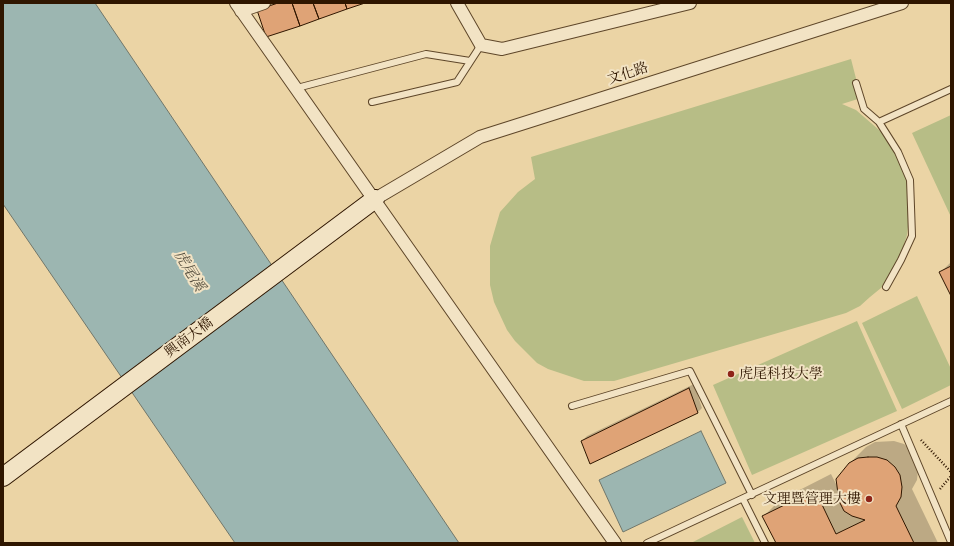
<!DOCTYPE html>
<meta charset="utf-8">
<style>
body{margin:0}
#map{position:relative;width:954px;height:546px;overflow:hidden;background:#ebd4a5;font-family:"Old Standard TT",serif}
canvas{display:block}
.frame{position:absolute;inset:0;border:4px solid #2f1600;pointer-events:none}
</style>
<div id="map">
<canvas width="954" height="546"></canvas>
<div class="frame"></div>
</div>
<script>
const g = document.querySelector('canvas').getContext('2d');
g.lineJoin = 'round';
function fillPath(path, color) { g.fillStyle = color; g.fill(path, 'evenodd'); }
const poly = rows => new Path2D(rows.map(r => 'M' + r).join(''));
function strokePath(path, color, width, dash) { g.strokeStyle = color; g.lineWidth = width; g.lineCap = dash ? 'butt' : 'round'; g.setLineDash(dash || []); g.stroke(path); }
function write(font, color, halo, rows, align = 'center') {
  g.font = font + ' "Old Standard TT","Noto Serif TC",serif'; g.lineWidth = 4; g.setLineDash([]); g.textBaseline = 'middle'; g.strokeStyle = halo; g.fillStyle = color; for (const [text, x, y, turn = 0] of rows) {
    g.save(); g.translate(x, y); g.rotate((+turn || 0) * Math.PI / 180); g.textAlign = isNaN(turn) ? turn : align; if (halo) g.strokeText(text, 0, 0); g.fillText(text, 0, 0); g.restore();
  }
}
fillPath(poly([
 [851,59,861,98,842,104,856,110,886,136,897,151,909,184,909,219,907,235,902,251,888,277,881,288,870,297,860,306,846,313,614,381,584,381,548,369,537,363,515,341,507,330,494,302,490,285,490,246,500,212,518,192,535,179,531,157],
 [951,115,951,217,912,133],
 [917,296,951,369,951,385,902,409,862,323],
 [857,321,897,411,752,475,713,385],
 [742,517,755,543,691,543]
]), '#b7bd86');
const water = poly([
 [3,3,95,3,459,543,235,543,3,204,3,3],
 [701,431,726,483,623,532,599,480,701,431]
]);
fillPath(water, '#9cb6b1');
strokePath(water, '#70766a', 1);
fillPath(poly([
 [266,3,362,3,267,36],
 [951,262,951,294,941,272],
 [694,384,702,408,697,413,582,441,587,436],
 [894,441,904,444,911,450,918,470,917,480,912,489,938,543,777,543,764,516,780,500,831,474,838,488,849,464,866,447,875,442]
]), '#0003');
const building = poly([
 [278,3,292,3,300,26,266,37,257,10,278,3],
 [292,3,313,3,319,19,300,26,292,3],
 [313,3,345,3,347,9,319,19,313,3],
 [345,3,365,3,347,9,345,3],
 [951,266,951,296,939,272,951,266],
 [689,388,698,413,590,464,581,441,689,388],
 [868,457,877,457,887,460,895,467,900,475,902,487,901,497,896,506,914,543,776,543,762,516,815,490,836,534,865,520,852,516,844,511,839,501,836,479,849,463,858,458,868,457]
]);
fillPath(building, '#dfa376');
strokePath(building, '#2f1600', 1);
const lane = poly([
 [856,83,864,109,879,122,951,89],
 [297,88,426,54,470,61],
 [372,102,457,82,481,45],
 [879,122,898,152,910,180,911,207,912,236,901,260,886,287],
 [572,406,690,371,752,495],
 [901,424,951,542],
 [743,499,765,543],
 [647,543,951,401]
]);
const street = poly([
 [236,3,615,543],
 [457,3,481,45,502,49,690,3],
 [241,11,264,3],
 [375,199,480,137,902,3]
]);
const secondary = poly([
 [3,477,375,199]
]);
strokePath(lane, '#5e4629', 8);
strokePath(street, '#5e4629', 14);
strokePath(secondary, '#2f1600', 20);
strokePath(poly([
 [921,440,951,472],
 [940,489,951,476]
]), '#2f1600', 2.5, [1, 2]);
strokePath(lane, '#f2e3c4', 6);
strokePath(street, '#f2e3c4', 12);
strokePath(secondary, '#f2e3c4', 18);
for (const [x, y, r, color] of [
 [731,374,4,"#8f2418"],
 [869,499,4,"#8f2418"]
]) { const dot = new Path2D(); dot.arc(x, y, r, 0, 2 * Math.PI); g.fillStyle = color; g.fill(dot); strokePath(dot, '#f2e3c4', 1.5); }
write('14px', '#2f1600', '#f2e3c4', [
 ["文化路",628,74,-18],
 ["興南大橋",189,338,-37]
]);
write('14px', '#2f1600', '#f2e3c4', [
 ["虎尾科技大學",739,374],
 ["文理暨管理大樓",861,499,"right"]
], 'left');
write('italic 15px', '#554e3e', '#f2e3c4', [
 ["虎尾溪",189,271,59]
]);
</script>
